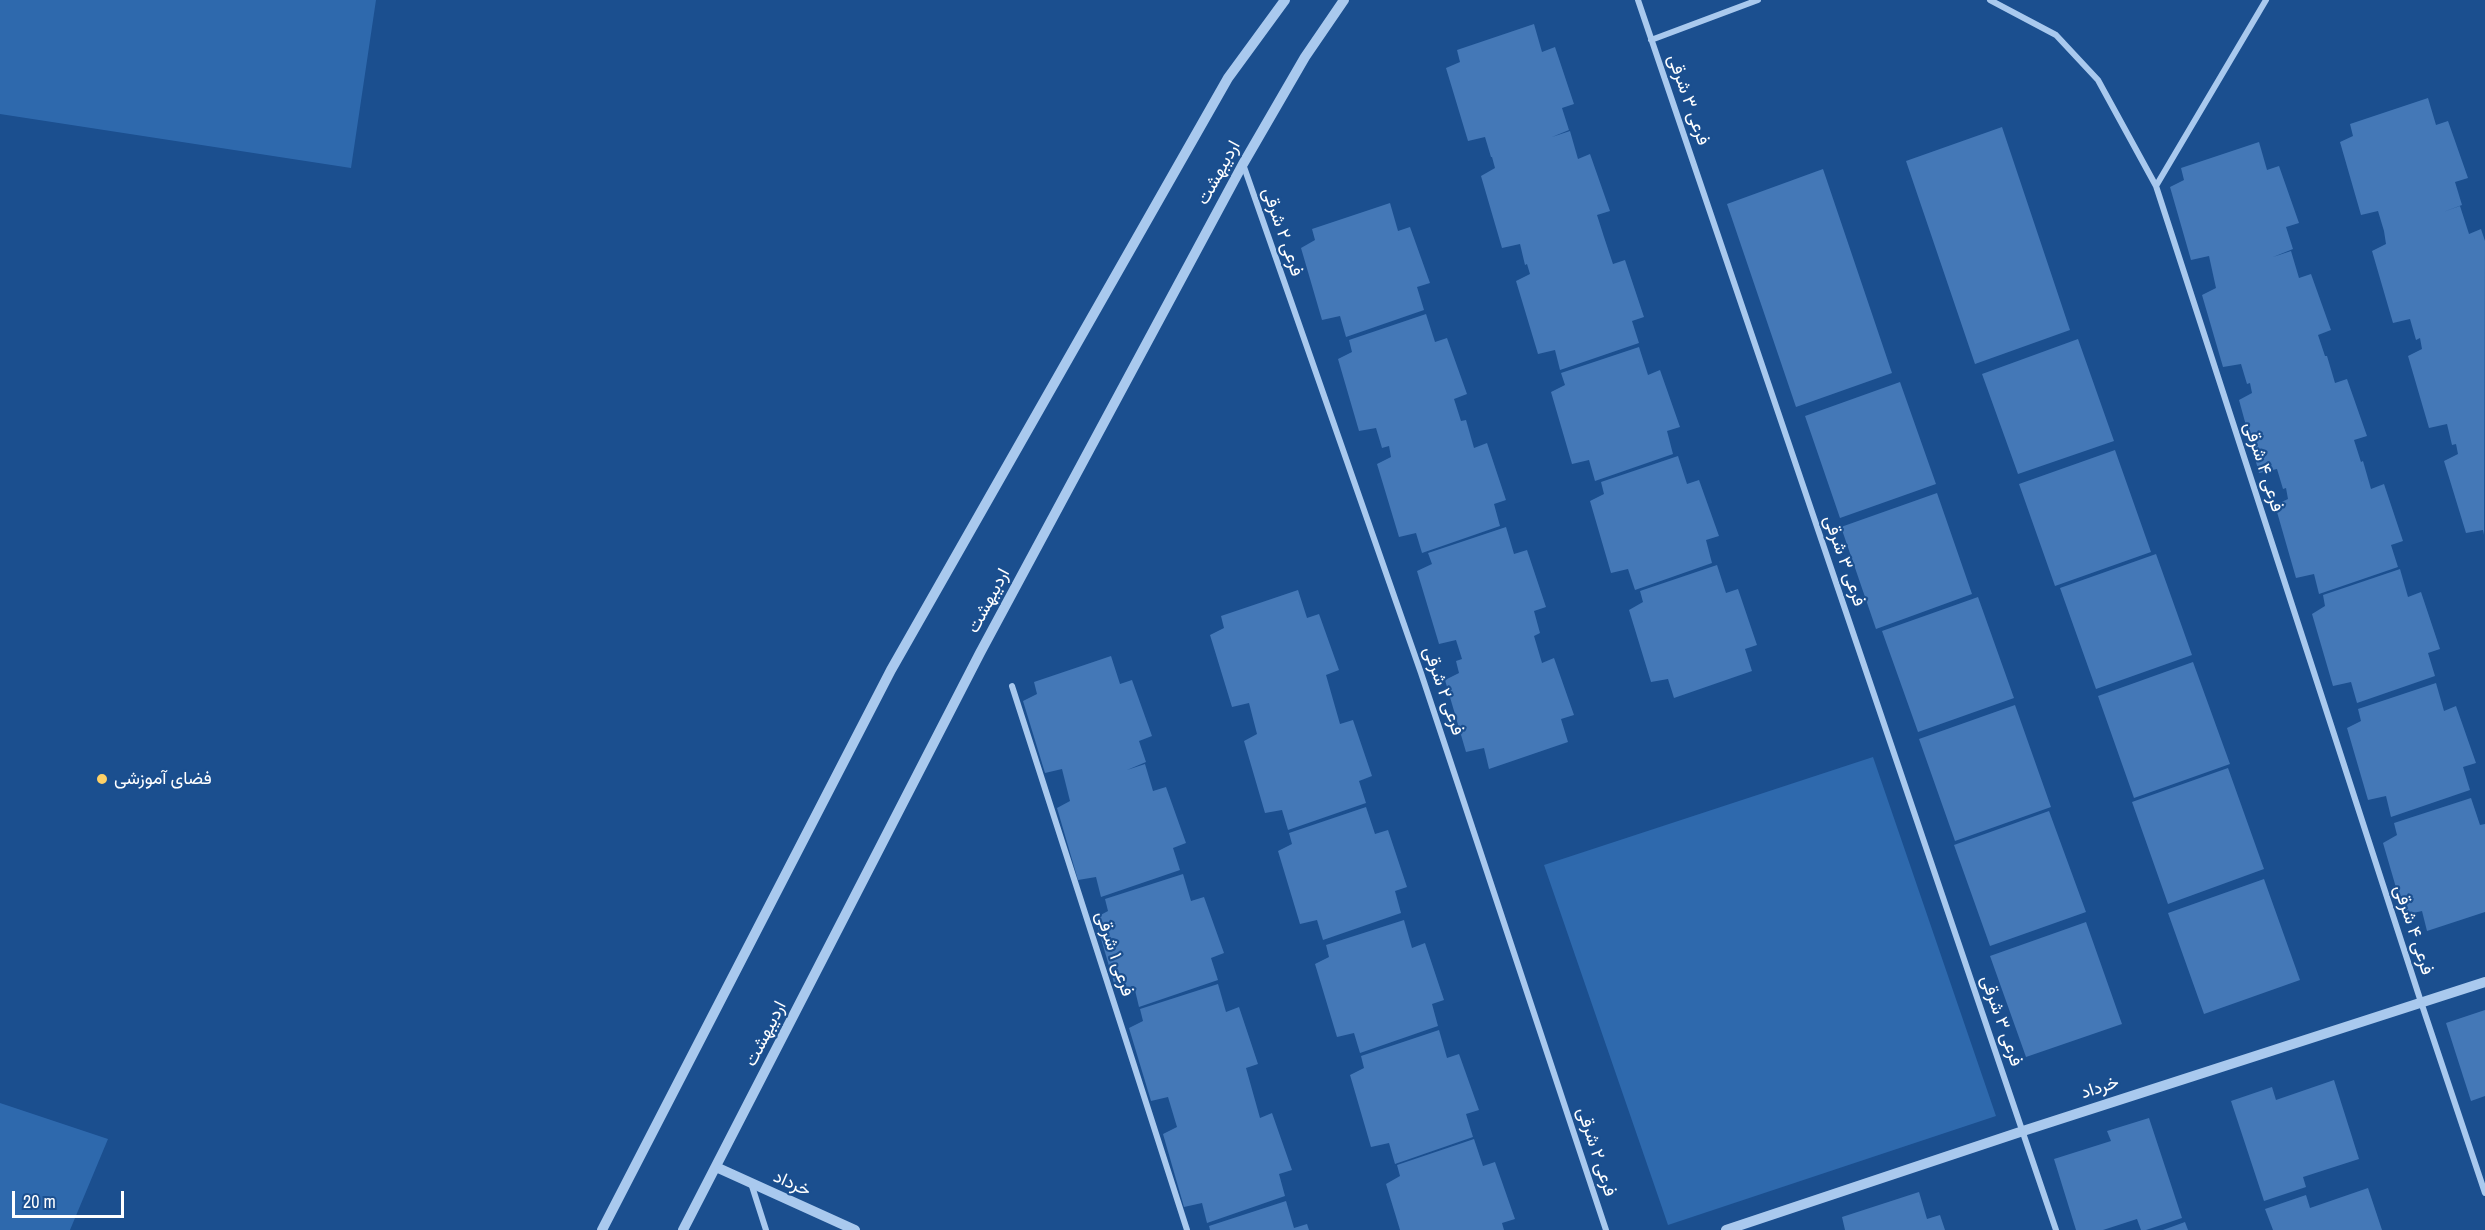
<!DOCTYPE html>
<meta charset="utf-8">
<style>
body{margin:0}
#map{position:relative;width:2485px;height:1230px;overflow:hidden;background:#1b4f8f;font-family:"Archivo Narrow",sans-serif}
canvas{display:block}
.scale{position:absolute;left:12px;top:1191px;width:112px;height:27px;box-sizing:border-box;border:3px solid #fff;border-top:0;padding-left:8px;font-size:18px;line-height:21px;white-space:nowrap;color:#fff;-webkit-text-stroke:4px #1b4f8f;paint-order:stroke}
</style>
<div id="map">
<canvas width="2485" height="1230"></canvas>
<div class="scale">20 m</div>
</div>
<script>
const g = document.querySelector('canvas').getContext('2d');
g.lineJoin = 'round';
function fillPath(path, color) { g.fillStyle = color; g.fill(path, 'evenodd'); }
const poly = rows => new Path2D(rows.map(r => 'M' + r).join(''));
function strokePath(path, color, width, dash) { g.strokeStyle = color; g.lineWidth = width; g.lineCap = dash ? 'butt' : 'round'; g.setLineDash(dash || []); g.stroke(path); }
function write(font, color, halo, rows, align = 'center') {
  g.font = font + ' "Archivo Narrow",Vazirmatn,sans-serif'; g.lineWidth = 4.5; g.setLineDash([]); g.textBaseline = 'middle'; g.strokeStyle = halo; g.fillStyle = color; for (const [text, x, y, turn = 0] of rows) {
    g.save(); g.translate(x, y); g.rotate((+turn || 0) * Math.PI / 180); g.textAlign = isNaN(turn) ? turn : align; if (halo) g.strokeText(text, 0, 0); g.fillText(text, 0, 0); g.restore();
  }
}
fillPath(poly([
 [0,0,376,0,351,168,0,114],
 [1873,757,1996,1116,1668,1225,1544,865],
 [0,1103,108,1139,70,1230,0,1230]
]), '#2e69ad');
fillPath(poly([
 [1534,24,1542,52,1555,47,1574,104,1562,108,1569,130,1552,137,1570,131,1578,159,1590,154,1610,211,1597,215,1604,237,1613,264,1625,260,1644,317,1632,321,1639,343,1560,370,1555,350,1538,354,1516,281,1530,274,1527,264,1525,265,1520,244,1502,248,1481,176,1495,168,1492,157,1491,157,1485,137,1468,141,1446,68,1460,62,1457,50],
 [2428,98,2436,125,2448,121,2468,178,2455,182,2462,205,2443,212,2460,206,2469,234,2481,229,2485,241,2484,535,2483,530,2466,533,2444,461,2458,454,2456,444,2452,445,2447,424,2429,428,2408,356,2422,349,2420,338,2416,340,2410,319,2393,323,2372,251,2386,244,2384,231,2378,211,2361,215,2340,142,2353,136,2350,124],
 [2002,127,2070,330,1975,364,1906,161],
 [2259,142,2267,170,2279,166,2299,223,2286,227,2293,249,2273,257,2291,251,2299,278,2311,274,2331,330,2318,335,2325,356,2327,356,2335,383,2347,379,2367,436,2354,440,2361,462,2363,461,2371,489,2384,484,2403,541,2391,545,2398,567,2319,594,2314,574,2296,578,2275,505,2288,499,2286,488,2283,489,2277,469,2259,473,2239,400,2252,393,2250,383,2247,384,2241,364,2223,367,2202,295,2216,288,2209,256,2191,260,2170,187,2184,180,2181,168],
 [1823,169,1892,373,1796,407,1727,204],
 [1390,203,1398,231,1410,227,1430,283,1417,287,1424,310,1346,337,1340,316,1322,320,1301,248,1315,240,1312,229],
 [1426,314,1435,342,1447,338,1467,394,1454,399,1461,421,1466,420,1474,448,1487,443,1506,500,1494,504,1500,526,1422,553,1416,533,1399,537,1377,464,1391,457,1389,446,1382,448,1376,428,1359,431,1338,359,1352,352,1349,340],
 [2078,339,2114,441,2018,474,1982,374],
 [1639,347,1648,375,1660,370,1680,427,1667,431,1673,454,1595,481,1589,460,1572,464,1551,392,1565,385,1561,373],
 [1900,382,1936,484,1840,518,1805,416],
 [2115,450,2151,552,2055,586,2019,484],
 [1678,456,1687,484,1699,480,1719,536,1706,540,1712,563,1635,590,1628,569,1611,573,1590,501,1604,494,1601,482],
 [1937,493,1972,594,1876,629,1841,527],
 [1506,527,1514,554,1527,550,1546,607,1534,611,1540,633,1534,636,1542,663,1554,658,1574,715,1561,719,1568,742,1489,769,1484,748,1466,752,1445,680,1459,673,1456,661,1462,659,1456,640,1439,644,1417,571,1432,564,1428,553],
 [2156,554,2192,655,2096,689,2060,588],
 [1717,565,1726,593,1738,589,1757,645,1745,649,1752,671,1674,698,1668,679,1651,682,1629,610,1643,602,1640,591],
 [2400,569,2408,597,2421,592,2440,649,2428,653,2435,676,2357,703,2351,682,2333,686,2312,614,2325,606,2323,595],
 [1298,590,1307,618,1319,614,1339,670,1326,675,1340,724,1353,720,1372,776,1359,781,1366,803,1288,830,1282,810,1265,813,1244,741,1257,734,1249,703,1232,707,1210,635,1224,628,1221,616],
 [1978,597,2014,698,1918,732,1882,631],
 [1111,656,1120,684,1132,680,1152,736,1139,741,1146,762,1127,770,1145,764,1153,791,1166,787,1186,843,1173,848,1180,870,1101,897,1096,877,1078,880,1057,808,1070,801,1062,769,1045,773,1023,701,1037,694,1034,682],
 [2193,662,2230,764,2134,798,2098,696],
 [2436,683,2444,711,2456,706,2476,763,2463,767,2470,790,2391,817,2386,796,2368,800,2347,728,2361,721,2358,709],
 [2015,705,2051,807,1955,841,1919,739],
 [2228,768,2264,869,2168,904,2132,802],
 [2471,798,2480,825,2485,824,2485,912,2427,931,2422,911,2404,915,2383,843,2397,835,2394,823],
 [1366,807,1375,834,1388,830,1407,887,1395,891,1401,913,1323,940,1317,920,1300,924,1278,851,1292,844,1289,833],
 [2049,811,2086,912,1990,946,1954,845],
 [1183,874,1191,901,1204,897,1224,953,1211,958,1218,980,1139,1007,1134,986,1116,990,1095,918,1108,911,1105,899],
 [2264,879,2300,980,2204,1014,2168,913],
 [1404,920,1412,948,1425,943,1444,1000,1432,1004,1438,1026,1360,1053,1354,1033,1337,1037,1315,964,1329,957,1326,945],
 [2086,922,2122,1024,2026,1057,1990,956],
 [1218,984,1226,1012,1239,1007,1258,1064,1246,1068,1260,1118,1272,1113,1292,1170,1279,1174,1285,1196,1207,1223,1202,1203,1184,1207,1163,1134,1177,1127,1168,1097,1151,1101,1129,1028,1143,1021,1140,1009],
 [2485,1010,2485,1096,2471,1101,2446,1023],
 [1439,1030,1447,1058,1459,1054,1479,1110,1466,1114,1473,1137,1395,1164,1389,1143,1371,1147,1350,1075,1364,1068,1361,1056],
 [2334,1080,2359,1159,2303,1177,2306,1187,2264,1201,2231,1101,2272,1087,2276,1100],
 [2149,1118,2182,1218,2146,1230,2141,1230,2137,1219,2103,1230,2076,1230,2054,1159,2111,1141,2107,1131],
 [1474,1139,1483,1166,1495,1162,1515,1219,1502,1223,1504,1230,1400,1230,1386,1184,1400,1176,1397,1165],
 [2368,1188,2382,1230,2273,1230,2265,1209,2306,1195,2310,1208],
 [1919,1192,1927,1219,1940,1215,1945,1230,1845,1230,1842,1217],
 [1286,1201,1294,1228,1307,1224,1309,1230,1210,1230,1209,1226],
 [2185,1222,2188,1230,2163,1230]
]), '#4478b7');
strokePath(poly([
 [1638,0,2056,1230],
 [1990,0,2056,35,2098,80,2156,186,2421,1002,2485,1193],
 [1651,40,1758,0],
 [1243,164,1421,673,1606,1230],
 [2156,186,2266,0],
 [1012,686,1187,1230],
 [751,1183,766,1230]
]), '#a9c9ee', 6);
strokePath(poly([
 [716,1167,855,1230],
 [602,1230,891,670,1228,78,1285,0],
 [683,1230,980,653,1243,164,1305,57,1344,0],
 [1726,1230,2023,1131,2485,982]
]), '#a9c9ee', 10);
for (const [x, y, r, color] of [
 [102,779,6,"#ffd166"]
]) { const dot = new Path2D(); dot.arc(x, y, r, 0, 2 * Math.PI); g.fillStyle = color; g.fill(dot); strokePath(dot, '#1b4f8f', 2); }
write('18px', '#fff', '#1b4f8f', [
 ["فرعی ۳ شرقی",1688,100,71],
 ["اردیبهشت",1219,173,-61],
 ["فرعی ۲ شرقی",1282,232,71],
 ["فرعی ۴ شرقی",2263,467,72],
 ["فرعی ۳ شرقی",1844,561,71],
 ["اردیبهشت",989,601,-62],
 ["فرعی ۲ شرقی",1443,691,71],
 ["فرعی ۴ شرقی",2413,930,72],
 ["فرعی ۱ شرقی",1114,954,72],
 ["فرعی ۳ شرقی",2001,1021,71],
 ["اردیبهشت",766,1034,-63],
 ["خرداد",2100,1088,-18],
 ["فرعی ۲ شرقی",1596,1152,72],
 ["خرداد",792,1184,24]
]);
write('18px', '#fff', '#1b4f8f', [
 ["فضای آموزشی",114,779]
], 'left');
</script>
